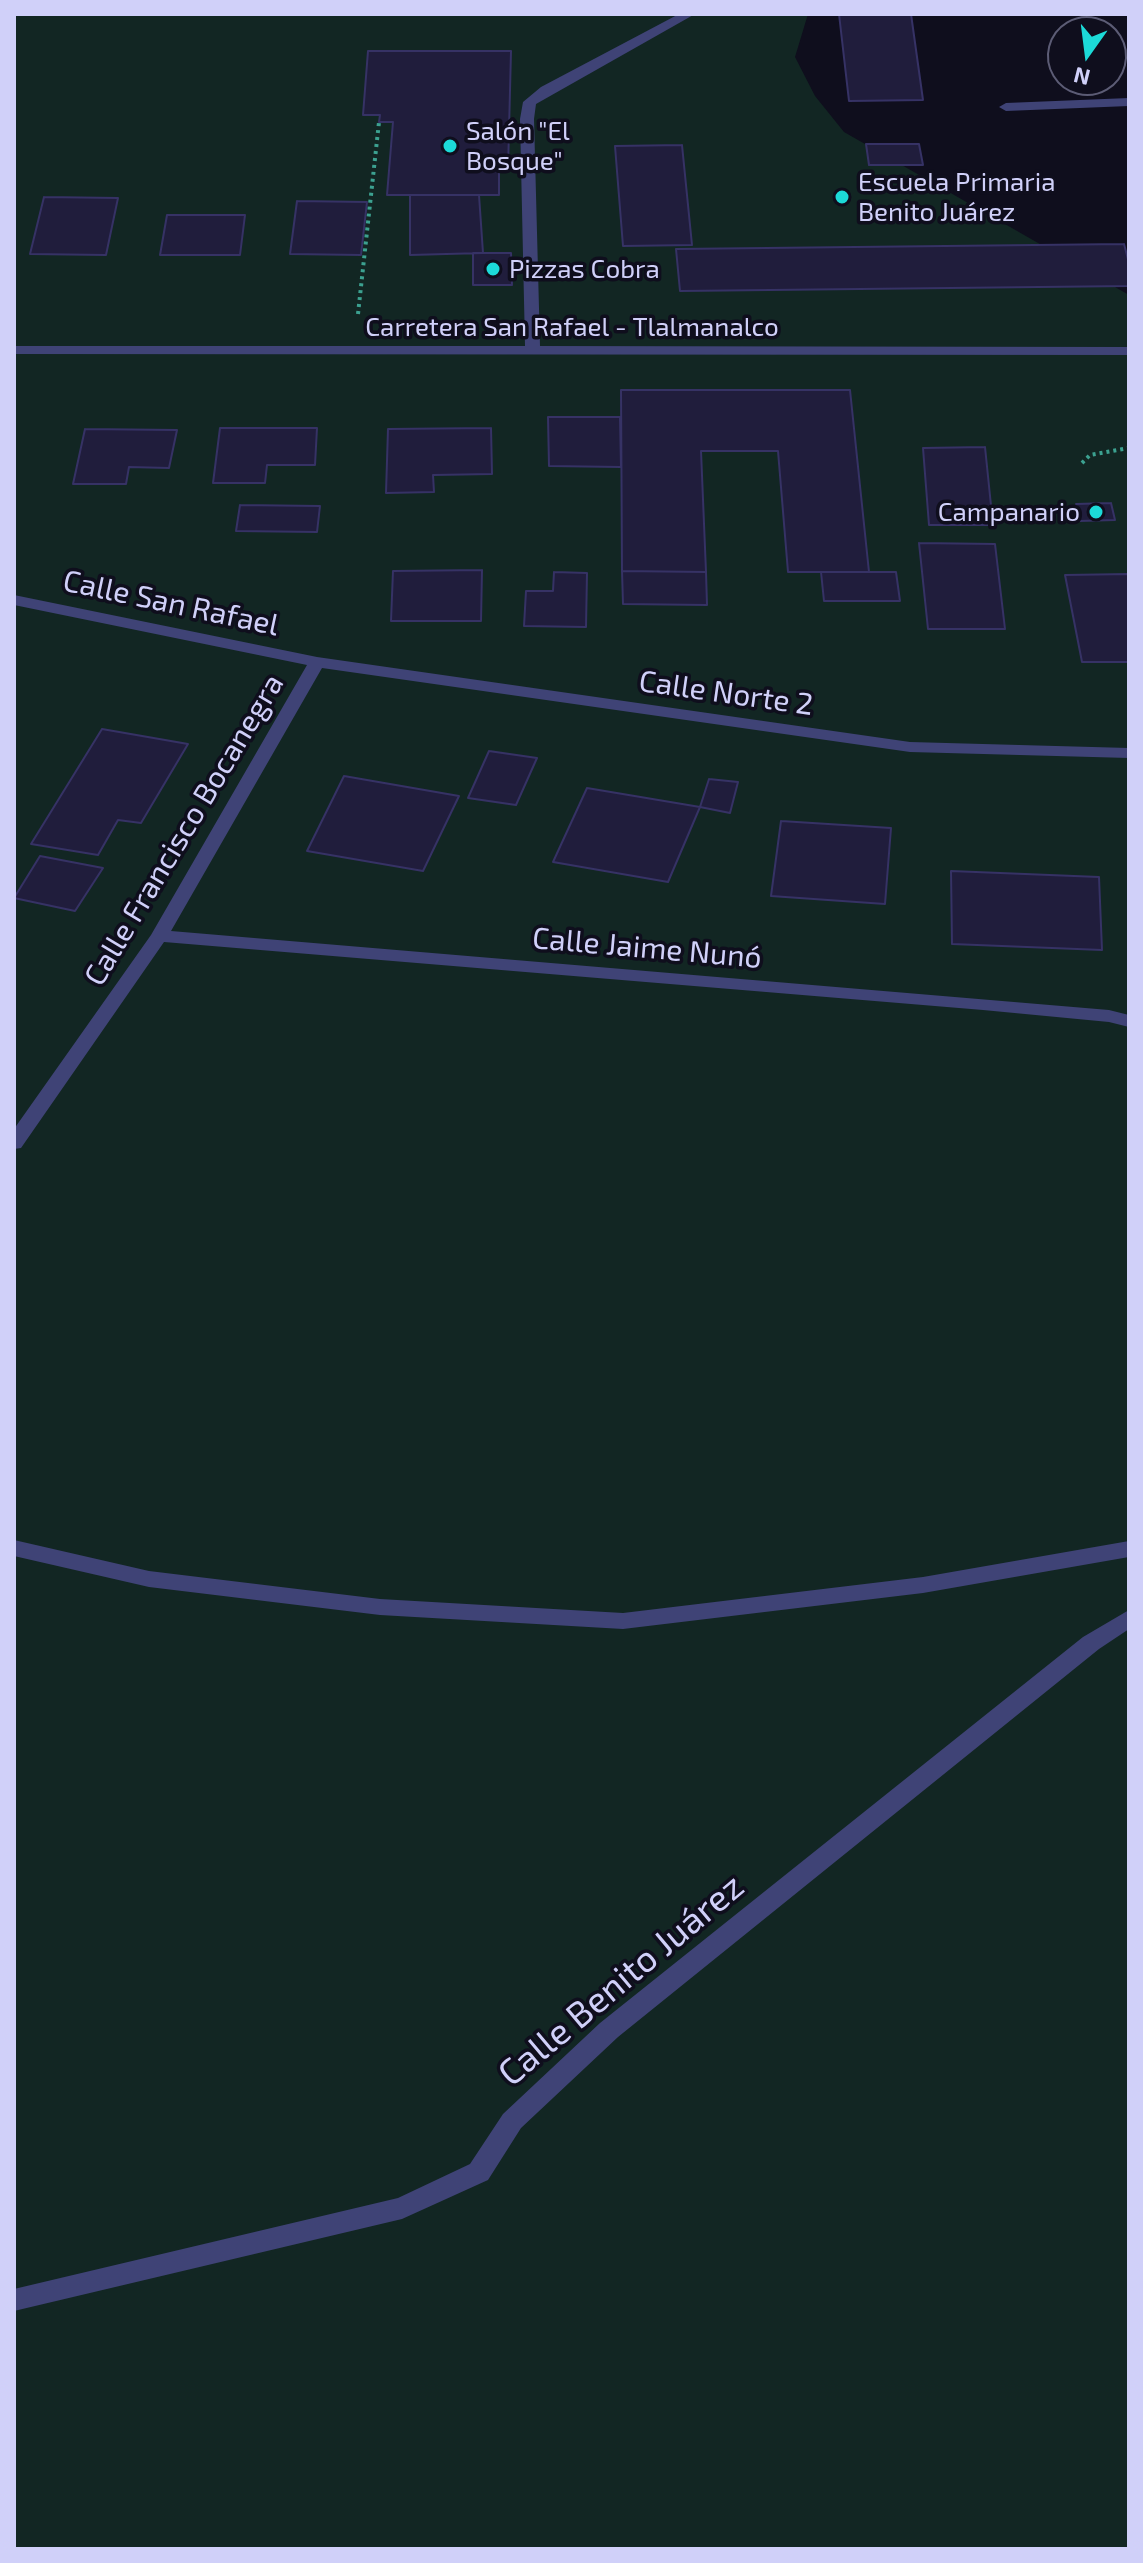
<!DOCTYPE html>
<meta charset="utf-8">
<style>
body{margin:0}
#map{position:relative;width:1143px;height:2563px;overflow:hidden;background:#0f0e1d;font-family:"Exo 2",sans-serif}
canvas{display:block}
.frame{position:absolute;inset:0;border:16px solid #d0d0f9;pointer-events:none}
.north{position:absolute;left:1047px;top:16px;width:80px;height:80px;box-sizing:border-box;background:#0f0e1d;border:2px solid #5c5c75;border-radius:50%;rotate:194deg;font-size:22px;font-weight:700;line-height:32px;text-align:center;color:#d0d0f9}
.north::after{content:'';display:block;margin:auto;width:28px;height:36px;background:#1cdad8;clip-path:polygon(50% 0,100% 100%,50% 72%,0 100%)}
</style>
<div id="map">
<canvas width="1143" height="2563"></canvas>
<div class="frame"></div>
<div class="north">N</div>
</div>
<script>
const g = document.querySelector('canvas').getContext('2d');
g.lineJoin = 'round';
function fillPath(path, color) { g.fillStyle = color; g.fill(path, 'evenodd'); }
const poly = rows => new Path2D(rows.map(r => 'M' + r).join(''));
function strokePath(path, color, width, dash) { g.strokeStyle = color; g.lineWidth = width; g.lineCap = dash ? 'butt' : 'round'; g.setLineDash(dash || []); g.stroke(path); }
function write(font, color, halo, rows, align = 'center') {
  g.font = font + ' "Exo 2",sans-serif'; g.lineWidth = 7; g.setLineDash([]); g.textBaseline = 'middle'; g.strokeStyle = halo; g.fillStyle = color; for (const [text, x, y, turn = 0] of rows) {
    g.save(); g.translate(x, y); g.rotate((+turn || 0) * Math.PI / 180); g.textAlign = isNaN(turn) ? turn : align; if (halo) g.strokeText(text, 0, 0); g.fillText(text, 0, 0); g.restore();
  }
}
fillPath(poly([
 [14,14,808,14,795,57,815,96,844,132,1129,295,1129,2549,14,2549]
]), '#122623');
const building = poly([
 [839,14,911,14,923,100,849,101,839,14],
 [368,51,511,51,508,170,499,170,499,195,387,195,393,122,379,122,380,115,363,115,368,51],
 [866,144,919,144,923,165,869,165,866,144],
 [682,145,692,245,623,246,615,146,682,145],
 [410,195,479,195,483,253,410,255,410,195],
 [44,197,118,198,106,255,30,254,44,197],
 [297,201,367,202,361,255,290,254,297,201],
 [167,215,245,215,240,255,160,255,167,215],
 [1124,244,1129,263,1129,286,680,291,676,249,1124,244],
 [473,253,511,253,512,285,473,285,473,253],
 [621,390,850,390,869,572,788,572,778,451,701,451,706,572,622,571,621,390],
 [548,417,620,417,621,467,549,466,548,417],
 [220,428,317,428,315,465,267,465,265,483,213,483,220,428],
 [491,428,492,474,433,475,434,492,386,493,388,429,491,428],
 [85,429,177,430,169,468,129,467,126,484,73,484,85,429],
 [985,447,993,525,929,525,923,448,985,447],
 [1111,503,1115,520,1080,521,1076,504,1111,503],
 [240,505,320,506,317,532,236,531,240,505],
 [919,543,995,544,1005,629,928,629,919,543],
 [482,570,481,621,391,621,393,571,482,570],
 [622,571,706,572,707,605,623,604,622,571],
 [554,572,587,573,586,627,524,626,526,591,553,591,554,572],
 [821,572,896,572,900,601,824,601,821,572],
 [1129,574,1129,662,1082,662,1065,575,1129,574],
 [102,729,188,744,141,823,118,820,98,855,31,844,102,729],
 [489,751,537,758,516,805,468,798,489,751],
 [344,776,459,796,423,871,307,851,344,776],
 [709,779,738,782,730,813,700,807,709,779],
 [587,788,700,807,668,882,553,862,587,788],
 [781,821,891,828,885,904,771,896,781,821],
 [40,856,103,868,75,911,14,898,40,856],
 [951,871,1099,877,1102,950,952,944,951,871]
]);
fillPath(building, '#201d3c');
strokePath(building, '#363265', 2);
strokePath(poly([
 [358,314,379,122],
 [1082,463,1090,455,1129,448]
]), '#3ca190', 4, [3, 4]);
fillPath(poly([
 [679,14,695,14,536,104,534,119,540,346,1129,347,1129,355,14,354,14,346,525,346,520,119,523,102,541,87,679,14],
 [1129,98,1129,106,1006,111,999,107,1006,103,1129,98],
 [14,595,317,657,910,742,1129,748,1129,758,910,752,322,668,171,931,1109,1010,1129,1015,1129,1027,1109,1022,983,1010,164,942,21,1148,14,1149,14,1129,151,935,307,665,14,605,14,595],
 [14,1540,149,1571,380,1599,623,1613,923,1577,1129,1541,1129,1557,923,1593,623,1629,380,1615,149,1587,14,1556,14,1540],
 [1129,1610,1129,1629,1099,1649,618,2037,521,2128,488,2180,402,2219,14,2311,14,2289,398,2198,470,2164,503,2114,600,2023,1083,1637,1129,1610]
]), '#3f4376');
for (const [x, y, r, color] of [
 [450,146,8,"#1cdad8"],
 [842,197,8,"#1cdad8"],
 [493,269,8,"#1cdad8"],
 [1096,512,8,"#1cdad8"]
]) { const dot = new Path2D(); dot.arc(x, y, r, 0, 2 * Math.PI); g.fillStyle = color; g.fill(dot); strokePath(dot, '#0f0e1d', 3); }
write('26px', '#d0d0f9', '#0f0e1d', [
 ["Salón \"El",466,131],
 ["Bosque\"",466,161],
 ["Escuela Primaria",858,182],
 ["Benito Juárez",858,212],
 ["Pizzas Cobra",509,269],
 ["Campanario",1080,512,"right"]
], 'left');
write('26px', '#d0d0f9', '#0f0e1d', [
 ["Carretera San Rafael - Tlalmanalco",572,327]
]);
write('30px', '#d0d0f9', '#0f0e1d', [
 ["Calle San Rafael",171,603,12],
 ["Calle Norte 2",726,693,8],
 ["Calle Francisco Bocanegra",184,830,-59],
 ["Calle Jaime Nunó",647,948,5]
]);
write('36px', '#d0d0f9', '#0f0e1d', [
 ["Calle Benito Juárez",621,1980,-40]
]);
</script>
